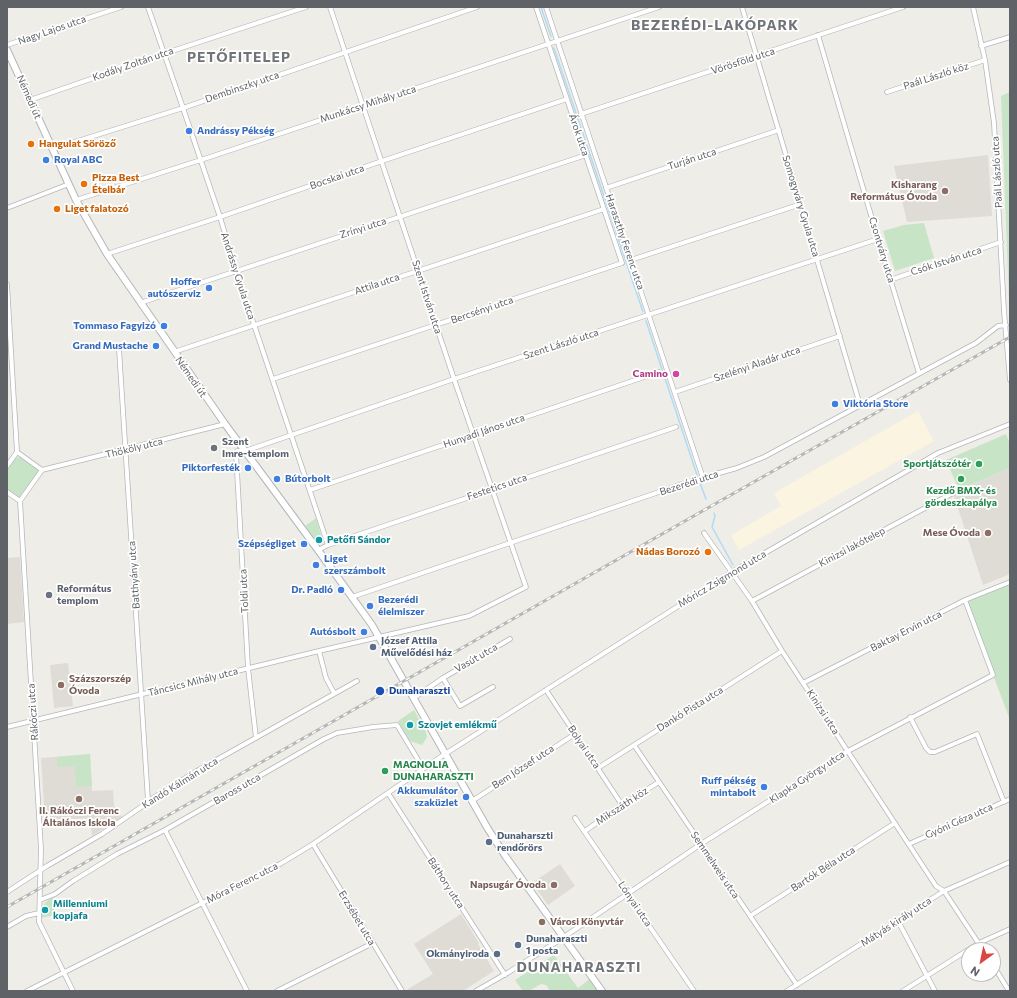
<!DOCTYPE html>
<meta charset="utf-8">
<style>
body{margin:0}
#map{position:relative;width:1017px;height:998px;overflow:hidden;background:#efede7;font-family:Commissioner,sans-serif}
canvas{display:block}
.frame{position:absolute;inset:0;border:8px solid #5f6266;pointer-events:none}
.north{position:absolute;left:961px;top:942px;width:40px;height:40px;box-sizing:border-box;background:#fff;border:1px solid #bfc0c2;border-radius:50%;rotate:213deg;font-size:11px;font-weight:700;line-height:16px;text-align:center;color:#5f6266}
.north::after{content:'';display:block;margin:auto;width:14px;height:18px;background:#da4742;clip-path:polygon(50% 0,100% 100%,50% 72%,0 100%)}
</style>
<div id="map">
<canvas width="1017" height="998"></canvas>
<div class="frame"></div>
<div class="north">N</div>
</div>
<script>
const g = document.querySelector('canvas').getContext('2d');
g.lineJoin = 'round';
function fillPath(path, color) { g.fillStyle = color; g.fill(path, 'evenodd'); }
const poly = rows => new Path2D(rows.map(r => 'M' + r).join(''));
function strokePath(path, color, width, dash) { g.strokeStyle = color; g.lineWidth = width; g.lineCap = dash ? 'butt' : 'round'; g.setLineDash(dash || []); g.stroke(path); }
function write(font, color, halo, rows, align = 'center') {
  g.font = font + ' Commissioner,sans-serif'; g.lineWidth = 3.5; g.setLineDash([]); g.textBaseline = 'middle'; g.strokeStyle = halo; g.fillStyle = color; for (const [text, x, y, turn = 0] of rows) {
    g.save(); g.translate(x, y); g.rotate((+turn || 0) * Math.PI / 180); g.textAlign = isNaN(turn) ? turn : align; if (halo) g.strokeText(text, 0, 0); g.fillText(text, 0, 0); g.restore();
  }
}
fillPath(poly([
 [918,411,934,441,739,550,731,535,781,506,774,493]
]), '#fbf4e0');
fillPath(poly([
 [988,155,992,216,907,222,894,166],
 [1010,468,1010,574,983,585,953,493],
 [20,557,24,622,7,624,7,558],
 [68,663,73,706,54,708,50,665],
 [90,754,92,791,113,790,114,806,122,817,92,836,90,818,45,821,41,758],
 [560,864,575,886,548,905,532,883],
 [461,914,479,943,478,944,494,971,463,991,409,991,408,989,433,974,414,944]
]), '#dfdcd5');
fillPath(poly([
 [1010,92,1010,301,1009,301,1001,96],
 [924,223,934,258,895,271,883,231,904,225],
 [1006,434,1010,444,1010,468,959,490,946,460],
 [19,457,38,470,38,475,22,497,17,499,7,492,7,469,15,458],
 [316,518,322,539,317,542,305,526],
 [1010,582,1010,720,965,600],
 [414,710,426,732,427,737,422,745,410,741,398,721],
 [90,754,92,786,76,787,75,766,58,767,57,757],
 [54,896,54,915,41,918,44,904,47,901],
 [554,955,578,988,592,977,602,991,550,991,546,985,541,984,529,991,523,991,515,980]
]), '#c8e4c6');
strokePath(poly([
 [541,7,551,36],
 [554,48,643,312],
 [646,321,697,475],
 [700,483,706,499],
 [714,513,715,516,712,527,733,565]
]), '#afdbf8', 1.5);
const street = poly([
 [148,7,183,108,220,217,236,271,328,545],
 [546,7,703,478],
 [742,7,860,405],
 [973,7,985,60,994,123,1004,311,1010,380],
 [818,35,878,239,919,373],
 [7,45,121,7],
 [981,46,1010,37],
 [887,92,985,60],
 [30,100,163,54,306,7],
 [581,114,903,7],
 [52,149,183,108,477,7],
 [606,188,779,130],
 [76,200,207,158,659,7],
 [7,208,69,184],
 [107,254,220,217,382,161,567,99],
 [631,260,801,204],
 [890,280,1001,242],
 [7,284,17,452],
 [140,303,586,155],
 [119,349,148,801],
 [174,352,604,209],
 [273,379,622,263,536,7],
 [675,392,840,336],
 [7,466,17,452,42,470,20,501],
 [42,470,225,424],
 [310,490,659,372],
 [7,492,20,501],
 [20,501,41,849,39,922,73,991],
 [704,533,752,601,782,651,936,886,944,891,983,950],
 [318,550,328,545,676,427],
 [352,597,694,480,737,468,764,457,976,343,998,326,1006,325],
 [752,601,953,493],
 [319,651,326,678,334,693],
 [443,678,460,706,493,687],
 [803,683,965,600,1010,582],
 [546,690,622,805],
 [414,698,443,678,510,639],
 [910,717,926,748,930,752,935,752,977,734,1004,802],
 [7,727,319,651,469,616,526,587,454,379,330,7],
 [256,738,248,668,236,453,237,451,245,451,454,379,878,239],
 [634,745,797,985],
 [598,768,782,651],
 [388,793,505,975],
 [472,801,575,734],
 [575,818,694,991],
 [165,830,247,991],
 [585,831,622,805,659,782],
 [313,844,402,991],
 [909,844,1010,799],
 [7,892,47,866,102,834,144,805,148,801,195,772,357,681],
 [40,900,55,894,73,881,117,854,165,830,324,739,337,733,373,727,397,725,423,768],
 [750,916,895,823],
 [898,921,935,991],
 [7,927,26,916,39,913],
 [993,965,1009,991],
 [27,991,280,864,313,844,445,754,732,572,938,453,1010,424],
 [277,991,373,943],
 [476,991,509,972,558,941,701,844,848,751,993,675,965,600],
 [787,991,944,891,1010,862],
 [903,991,979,943,1010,929]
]);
const secondary = poly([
 [7,50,76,200,107,254,225,424,318,550,372,625,488,829,506,857,602,991]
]);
strokePath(street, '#b4b7ba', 5.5);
strokePath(secondary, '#b3b6ba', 8);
strokePath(street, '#fff', 4);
strokePath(secondary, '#fff', 6);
const rail = poly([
 [7,907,706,509,1010,337]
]);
strokePath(rail, '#b5b6b6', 3);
strokePath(rail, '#fff', 1.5, [4.5]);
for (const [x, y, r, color] of [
 [189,131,4,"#3f7fe0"],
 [31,144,4,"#e8710a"],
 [46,160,4,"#3f7fe0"],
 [84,184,4,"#e8710a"],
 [945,191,4,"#8d6e63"],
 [57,209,4,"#e8710a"],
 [209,288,4,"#3f7fe0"],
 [164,326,4,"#3f7fe0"],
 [156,346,4,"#3f7fe0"],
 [676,374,4,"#d1479c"],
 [835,404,4,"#3f7fe0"],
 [214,448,4,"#6b7280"],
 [979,464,4,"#2e9e5b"],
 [248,468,4,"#3f7fe0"],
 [277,479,4,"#3f7fe0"],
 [961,479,4,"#2e9e5b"],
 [988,533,4,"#8d6e63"],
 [319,540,4,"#0f9aa8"],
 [304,544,4,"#3f7fe0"],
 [708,552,4,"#e8710a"],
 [316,565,4,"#3f7fe0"],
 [341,590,4,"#3f7fe0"],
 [49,595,4,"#6b7280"],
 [370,606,4,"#3f7fe0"],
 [364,632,4,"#3f7fe0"],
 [373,647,4,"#5c6f8a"],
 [61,685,4,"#8d6e63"],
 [380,691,5,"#1a4fb4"],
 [410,725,4,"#0f9aa8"],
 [385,771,4,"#2e9e5b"],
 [764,787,4,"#3f7fe0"],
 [466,797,4,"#3f7fe0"],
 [79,799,4,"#8d6e63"],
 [489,842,4,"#5c6f8a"],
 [554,885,4,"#8d6e63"],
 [45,910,4,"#0f9aa8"],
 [542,922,4,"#8d6e63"],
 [518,945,4,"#5c6f8a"],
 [497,954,4,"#5c6f8a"]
]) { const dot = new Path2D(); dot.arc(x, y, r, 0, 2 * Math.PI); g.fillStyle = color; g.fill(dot); strokePath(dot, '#fff', 1.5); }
write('10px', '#5f6266', '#fff', [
 ["Nagy Lajos utca",52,30,-19],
 ["Vörösföld utca",743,61,-18],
 ["Kodály Zoltán utca",133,64,-19],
 ["Paál László köz",936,76,-18],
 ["Dembinszky utca",242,87,-19],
 ["Némedi út",29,97,66],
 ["Munkácsy Mihály utca",368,104,-18],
 ["Árok utca",579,135,71],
 ["Turján utca",692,159,-18],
 ["Paál László utca",997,172,-93],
 ["Bocskai utca",337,177,-19],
 ["Somogyváry Gyula utca",801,206,73],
 ["Zrínyi utca",363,228,-18],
 ["Haraszthy Ferenc utca",625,242,71],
 ["Csontváry utca",882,250,73],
 ["Csók István utca",946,261,-18],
 ["Andrássy Gyula utca",238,276,72],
 ["Attila utca",377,284,-19],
 ["Szent István utca",427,297,72],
 ["Bercsényi utca",482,310,-19],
 ["Szent László utca",561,344,-18],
 ["Szelényi Aladár utca",757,364,-19],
 ["Némedi út",191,377,55],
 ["Hunyadi János utca",484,431,-19],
 ["Thököly utca",134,448,-14],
 ["Bezerédi utca",689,483,-18],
 ["Festetics utca",497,487,-19],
 ["Kinizsi lakótelep",852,547,-28],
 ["Batthyány utca",134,575,-94],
 ["Móricz Zsigmond utca",722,579,-31],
 ["Toldi utca",244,591,-93],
 ["Baktay Ervin utca",906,631,-27],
 ["Vasút utca",476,658,-30],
 ["Táncsics Mihály utca",193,682,-14],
 ["Dankó Pista utca",690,709,-32],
 ["Rákóczi utca",33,712,-94],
 ["Kinizsi utca",823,712,57],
 ["Bolyai utca",584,747,56],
 ["Bem József utca",523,767,-33],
 ["Klapka György utca",807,777,-33],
 ["Kandó Kálmán utca",180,783,-32],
 ["Baross utca",237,789,-30],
 ["Mikszáth köz",622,806,-33],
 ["Gyóni Géza utca",959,821,-24],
 ["Semmelweis utca",715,865,56],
 ["Bartók Béla utca",823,869,-33],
 ["Móra Ferenc utca",242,883,-27],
 ["Báthory utca",446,883,57],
 ["Lónyai utca",635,904,56],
 ["Erzsébet utca",357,918,59],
 ["Mátyás király utca",896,922,-33]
]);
write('bold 10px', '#366cbe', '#fff', [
 ["Andrássy Pékség",197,131,"left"],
 ["Royal ABC",54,160,"left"],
 ["Hoffer",201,282],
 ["autószerviz",201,294],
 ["Tommaso Fagyizó",156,326],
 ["Grand Mustache",148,346],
 ["Viktória Store",843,404,"left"],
 ["Piktorfesték",240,468],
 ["Bútorbolt",285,479,"left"],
 ["Szépségliget",296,544],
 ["Liget",324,559,"left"],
 ["szerszámbolt",324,571,"left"],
 ["Dr. Padló",333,590],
 ["Bezerédi",378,600,"left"],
 ["élelmiszer",378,612,"left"],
 ["Autósbolt",356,632],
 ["Ruff pékség",756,781],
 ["mintabolt",756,793],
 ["Akkumulátor",458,791],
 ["szaküzlet",458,803]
], 'right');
write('bold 10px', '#c56008', '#fff', [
 ["Hangulat Söröző",39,144],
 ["Pizza Best",92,178],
 ["Ételbár",92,190],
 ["Liget falatozó",65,209],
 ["Nádas Borozó",700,552,"right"]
], 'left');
write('bold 10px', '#785e54', '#fff', [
 ["Kisharang",937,185],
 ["Református Óvoda",937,197],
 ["Mese Óvoda",980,533],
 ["Százszorszép",69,679,"left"],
 ["Óvoda",69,691,"left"],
 ["II. Rákóczi Ferenc",79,811,"center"],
 ["Általános Iskola",79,823,"center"],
 ["Napsugár Óvoda",546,885],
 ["Városi Könyvtár",550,922,"left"]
], 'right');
write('bold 10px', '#b23c85', '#fff', [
 ["Camino",668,374]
], 'right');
write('bold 10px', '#5b616d', '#fff', [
 ["Szent",222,442],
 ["Imre-templom",222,454],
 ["Református",57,589],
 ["templom",57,601]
], 'left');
write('bold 10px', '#27864d', '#fff', [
 ["Sportjátszótér",971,464],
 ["Kezdő BMX- és",961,491,"center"],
 ["gördeszkapálya",961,503,"center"],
 ["MAGNOLIA",393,765,"left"],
 ["DUNAHARASZTI",393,777,"left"]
], 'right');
write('bold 10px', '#0d838f', '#fff', [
 ["Petőfi Sándor",327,540],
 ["Szovjet emlékmű",418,725],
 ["Millenniumi",53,904],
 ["kopjafa",53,916]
], 'left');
write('bold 10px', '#4e5e75', '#fff', [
 ["József Attila",381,641],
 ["Művelődési ház",381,653],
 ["Dunaharszti",497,836],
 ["rendőrörs",497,848],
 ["Dunaharaszti",526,939],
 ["1 posta",526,951],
 ["Okmányiroda",489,954,"right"]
], 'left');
write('bold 10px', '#164399', '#fff', [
 ["Dunaharaszti",389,691]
], 'left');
g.letterSpacing = '1px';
write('bold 14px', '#707478', '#fff', [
 ["BEZERÉDI-LAKÓPARK",715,25],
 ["PETŐFITELEP",239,57],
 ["DUNAHARASZTI",579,967]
]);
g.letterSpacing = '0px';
</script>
